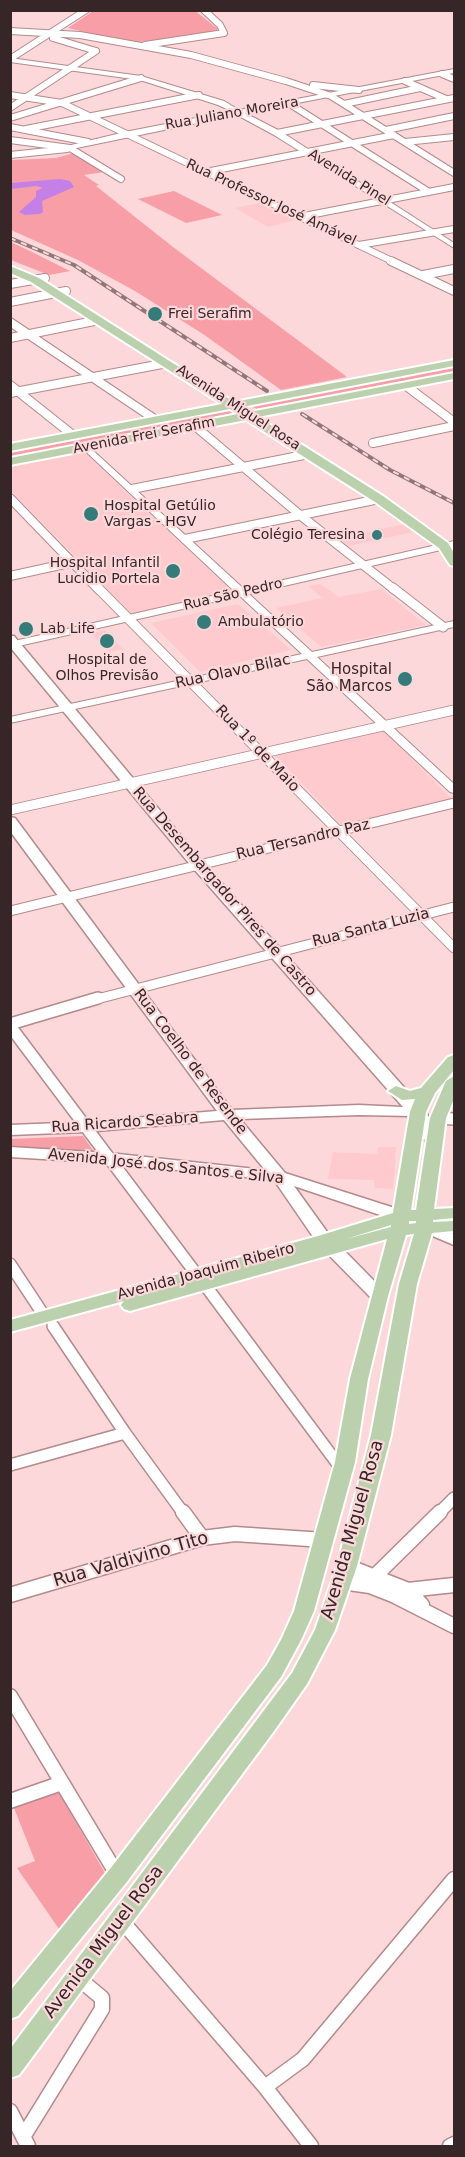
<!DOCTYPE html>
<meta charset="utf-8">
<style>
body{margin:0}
#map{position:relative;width:465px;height:2157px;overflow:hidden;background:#fcd8da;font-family:"DejaVu Sans",sans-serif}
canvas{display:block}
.frame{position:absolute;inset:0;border:12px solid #362627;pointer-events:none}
</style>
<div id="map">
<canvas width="465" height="2157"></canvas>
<div class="frame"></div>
</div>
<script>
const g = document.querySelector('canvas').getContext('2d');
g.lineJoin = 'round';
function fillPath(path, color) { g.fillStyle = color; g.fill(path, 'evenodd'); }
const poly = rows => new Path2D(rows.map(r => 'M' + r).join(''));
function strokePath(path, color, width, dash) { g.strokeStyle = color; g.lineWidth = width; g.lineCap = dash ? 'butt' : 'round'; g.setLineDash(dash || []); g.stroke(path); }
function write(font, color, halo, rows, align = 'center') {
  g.font = font + ' "DejaVu Sans",sans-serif'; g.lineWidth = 4.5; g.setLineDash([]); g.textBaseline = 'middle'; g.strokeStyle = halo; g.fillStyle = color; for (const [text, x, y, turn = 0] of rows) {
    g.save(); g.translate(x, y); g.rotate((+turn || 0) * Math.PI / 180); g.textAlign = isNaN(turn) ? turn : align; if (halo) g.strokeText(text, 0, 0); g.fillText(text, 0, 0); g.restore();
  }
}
fillPath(poly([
 [259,203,295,220,268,227,235,208],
 [84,452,174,537,233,592,131,614,11,491,10,467],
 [404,524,414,532,349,546,339,539],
 [320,584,339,597,381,589,426,625,321,647,276,608,322,598,309,586],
 [238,604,291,650,200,672,151,623],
 [105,630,123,649,124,649,109,652,91,633],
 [382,729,452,799,341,825,274,754],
 [378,1147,396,1147,393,1189,375,1188,374,1180,328,1179,333,1152,377,1154]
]), '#ffcace');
fillPath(poly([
 [194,10,218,29,213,33,130,43,68,28,93,11],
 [74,153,104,172,84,175,99,185,96,186,173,247,347,377,281,390,206,336,135,291,78,260,11,230,11,160,56,158],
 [174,191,222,215,186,223,138,199],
 [11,242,32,252,70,271,49,275,11,260],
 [454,366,454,372,258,410,250,405],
 [228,409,235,415,11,458,11,451],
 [83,1136,97,1156,11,1150,10,1139],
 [59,1792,106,1875,61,1932,17,1868,35,1861,14,1808]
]), '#f79ea7');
fillPath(poly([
 [60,179,70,181,74,187,42,201,43,212,40,214,25,215,19,212,36,197,36,191,43,188,36,186,11,189,11,183]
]), '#c480e6');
const minorFar4 = poly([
 [10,31,80,35,191,55,286,81,331,96,454,173],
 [53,38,96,51],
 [145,45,224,33,220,25,204,10],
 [10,59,86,10],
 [442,74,454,79],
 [405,81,446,99],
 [313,85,359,90],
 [10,95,62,103,394,262],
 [290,104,429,192],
 [344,104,420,88],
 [10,108,96,51],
 [10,118,141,78],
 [10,127,88,142],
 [26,129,199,95],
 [386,130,454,116],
 [277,133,454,98],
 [10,140,70,148,121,179],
 [405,142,454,137],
 [10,155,67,149],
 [206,172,394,135],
 [299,217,454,187],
 [359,245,454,229]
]);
const minorFar3 = poly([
 [391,261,454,291],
 [423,275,454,269],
 [10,284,45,278],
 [10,302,66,291],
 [10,322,156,420],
 [10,338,99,320],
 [10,385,74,436],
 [405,385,454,422],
 [10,393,167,363],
 [195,426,300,515,395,590],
 [373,443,454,426],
 [132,489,309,454],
 [10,498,99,590],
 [185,539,379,499],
 [10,576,74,562]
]);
const minorFar2 = poly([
 [98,588,454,948],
 [393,588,443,627],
 [10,810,454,710],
 [10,911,454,803],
 [93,1000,454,907]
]);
const minorFar1 = poly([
 [10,1024,98,998],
 [10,1026,197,1275],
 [438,1118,454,1119],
 [10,1264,45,1317],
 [205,1285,343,1471],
 [53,1326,125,1433,184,1514],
 [10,1465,125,1433],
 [438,1514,454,1498]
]);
const minor = poly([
 [183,1512,202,1538],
 [347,1566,408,1590,422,1605],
 [342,1582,370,1586,393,1595,454,1626],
 [370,1586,376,1575,440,1512],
 [408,1590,454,1585],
 [10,1595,202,1538,235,1534,324,1540],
 [10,1696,118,1876],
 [10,1801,62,1783],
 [121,1920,265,2087,311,2146],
 [265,2087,303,2059,454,1879],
 [10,2111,28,2146],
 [23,2137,102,2009,102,1998,78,1978],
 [450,2146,454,2144]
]);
const tertiary = poly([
 [10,58,141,76,224,101,239,110,454,69,454,73,245,113,280,131,454,243,454,248,274,135,237,115,67,150,67,146,125,132,231,111,218,105,140,80,10,62,10,58],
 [86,444,244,589,454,541,454,547,249,594,312,652,454,621,454,627,317,657,454,784,454,793,450,792,307,659,10,723,10,717,302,654,240,596,10,648,10,642,234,591,83,449,81,447,86,444]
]);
const secondary = poly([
 [10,636,14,636,203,862,426,1112,442,1145,439,1148,429,1148,412,1116,359,1115,240,1119,285,1173,407,1212,454,1234,454,1245,395,1220,294,1186,330,1236,385,1292,387,1296,385,1300,373,1300,318,1244,274,1180,109,1163,10,1157,10,1147,109,1153,265,1170,224,1120,85,1132,10,1135,10,1125,85,1122,217,1111,10,831,10,817,15,818,232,1110,359,1105,403,1107,193,868,10,647,10,636]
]);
const primary = poly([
 [10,266,39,278,234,402,454,360,454,366,242,407,250,412,454,373,454,379,258,417,383,496,448,543,454,553,454,566,450,565,439,548,375,502,246,420,10,465,10,458,238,414,230,409,10,451,10,444,222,404,31,282,10,273,10,266],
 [454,1055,454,1070,435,1093,426,1112,411,1210,416,1210,430,1118,446,1081,454,1076,454,1099,446,1118,434,1209,454,1208,454,1218,433,1220,433,1222,454,1221,454,1231,432,1233,417,1284,391,1435,357,1566,335,1630,307,1684,274,1731,19,2075,10,2078,10,2049,292,1673,315,1630,337,1566,371,1435,399,1284,414,1234,406,1235,388,1296,368,1379,355,1462,314,1611,301,1640,281,1677,126,1883,18,2016,10,2019,10,1991,110,1869,267,1665,281,1640,294,1611,335,1462,350,1379,387,1239,130,1311,124,1309,121,1305,124,1301,10,1332,10,1320,318,1236,393,1213,410,1112,415,1099,402,1100,388,1091,396,1086,410,1091,421,1088,448,1057,454,1055],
 [409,1221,416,1221,416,1223,409,1224,409,1221],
 [391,1225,391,1227,346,1239,391,1225]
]);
strokePath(minorFar4, '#b38a8d', 8);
strokePath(minorFar3, '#b38a8d', 10);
strokePath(minorFar2, '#b38a8d', 11);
strokePath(minorFar1, '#b38a8d', 14);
strokePath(minor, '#b38a8d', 17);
strokePath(tertiary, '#b38a8d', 2);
strokePath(secondary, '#b38a8d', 3);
strokePath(primary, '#fff', 4);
strokePath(minorFar4, '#fff', 6);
strokePath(minorFar3, '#fff', 8);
strokePath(minorFar2, '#fff', 9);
strokePath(minorFar1, '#fff', 11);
strokePath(minor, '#fff', 14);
fillPath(tertiary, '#fff');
fillPath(secondary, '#fff');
fillPath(primary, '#bbd1ad');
const rail = poly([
 [10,238,74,265,267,391],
 [302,414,390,470,454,503]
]);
strokePath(rail, '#907778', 4);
strokePath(rail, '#fcd8da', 2, [6]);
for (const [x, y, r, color] of [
 [155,314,8,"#337c7a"],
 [91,514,8,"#337c7a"],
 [377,535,6,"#337c7a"],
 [173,571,8,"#337c7a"],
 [204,622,8,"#337c7a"],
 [26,629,8,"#337c7a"],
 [107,641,8,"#337c7a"],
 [405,679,8,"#337c7a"]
]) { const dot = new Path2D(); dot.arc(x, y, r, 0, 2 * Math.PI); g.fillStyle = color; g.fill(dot); strokePath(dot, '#fcd8da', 2); }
write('14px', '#362627', '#fcd8da', [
 ["Rua Juliano Moreira",232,114,-10],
 ["Avenida Pinel",349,178,32],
 ["Rua Professor José Amável",271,203,25],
 ["Avenida Miguel Rosa",238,408,33],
 ["Avenida Frei Serafim",144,436,-11],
 ["Rua São Pedro",233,595,-13]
]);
write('14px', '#362627', '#fcd8da', [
 ["Frei Serafim",168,314],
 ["Hospital Getúlio",104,506],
 ["Vargas - HGV",104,522],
 ["Colégio Teresina",365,535,"right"],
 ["Hospital Infantil",160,563,"right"],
 ["Lucidio Portela",160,579,"right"],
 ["Ambulatório",218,622],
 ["Lab Life",40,629],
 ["Hospital de",107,660,"center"],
 ["Olhos Previsão",107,676,"center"]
], 'left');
write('15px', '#362627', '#fcd8da', [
 ["Hospital",392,670],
 ["São Marcos",392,687]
], 'right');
write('15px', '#362627', '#fcd8da', [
 ["Rua Olavo Bilac",233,672,-12],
 ["Rua 1º de Maio",257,749,46],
 ["Rua Tersandro Paz",303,840,-13],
 ["Rua Desembargador Pires de Castro",224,892,49],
 ["Rua Santa Luzia",371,928,-14],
 ["Rua Coelho de Resende",190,1062,53],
 ["Rua Ricardo Seabra",125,1123,-4],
 ["Avenida José dos Santos e Silva",166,1167,6],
 ["Avenida Joaquim Ribeiro",206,1272,-15]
]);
write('18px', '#362627', '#fcd8da', [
 ["Avenida Miguel Rosa",353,1530,-74],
 ["Rua Valdivino Tito",131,1560,-16],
 ["Avenida Miguel Rosa",104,1942,-53]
]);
</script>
